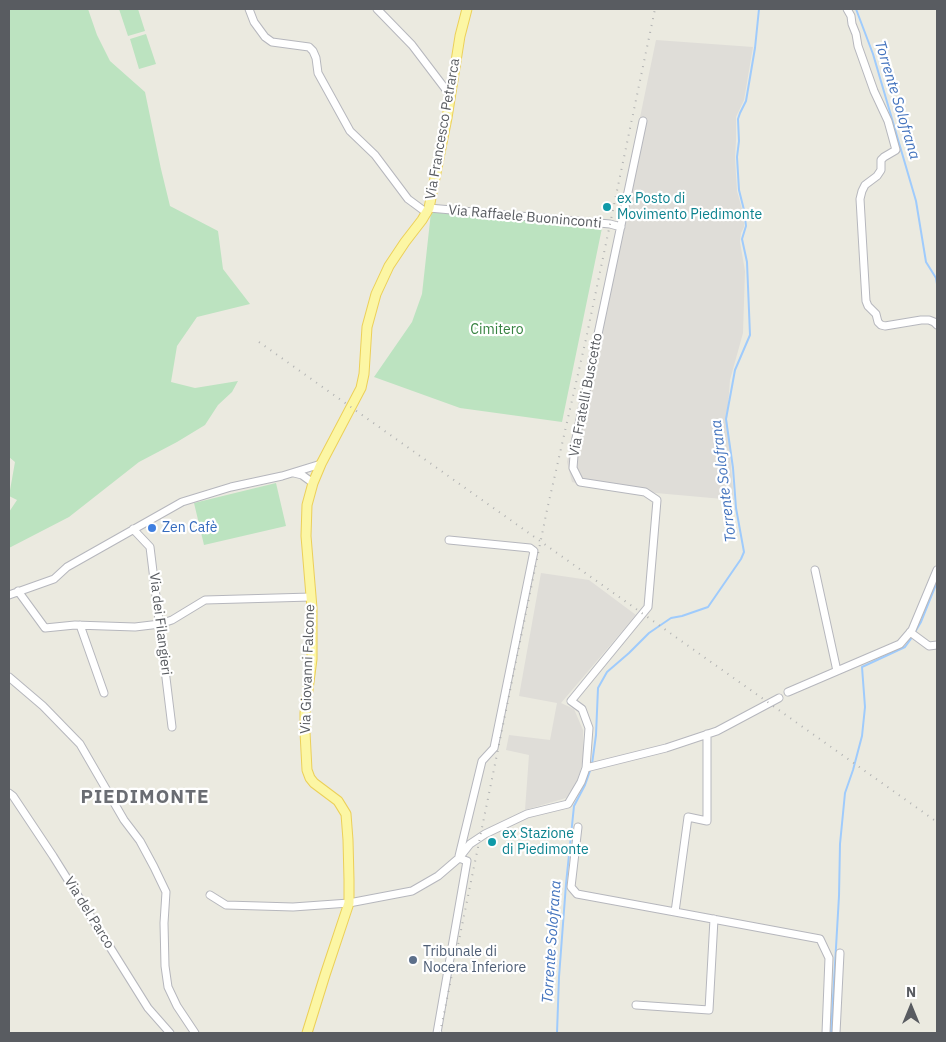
<!DOCTYPE html>
<meta charset="utf-8">
<style>
body{margin:0}
#map{position:relative;width:946px;height:1042px;overflow:hidden;background:#ebeae0;font-family:"IBM Plex Sans",sans-serif}
canvas{display:block}
.frame{position:absolute;inset:0;border:10px solid #595c61;pointer-events:none}
.north{position:absolute;left:886px;top:982px;width:50px;height:50px;-webkit-text-stroke:4px #fff;paint-order:stroke;rotate:0deg;font-size:14px;font-weight:700;line-height:20px;text-align:center;color:#595c61}
.north::after{content:'';display:block;margin:auto;width:18px;height:22px;background:#595c61;clip-path:polygon(50% 0,100% 100%,50% 72%,0 100%)}
</style>
<div id="map">
<canvas width="946" height="1042"></canvas>
<div class="frame"></div>
<div class="north">N</div>
</div>
<script>
const g = document.querySelector('canvas').getContext('2d');
g.lineJoin = 'round';
function fillPath(path, color) { g.fillStyle = color; g.fill(path, 'evenodd'); }
const poly = rows => new Path2D(rows.map(r => 'M' + r).join(''));
function strokePath(path, color, width, dash) { g.strokeStyle = color; g.lineWidth = width; g.lineCap = dash ? 'butt' : 'round'; g.setLineDash(dash || []); g.stroke(path); }
function write(font, color, halo, rows, align = 'center') {
  g.font = font + ' "IBM Plex Sans",sans-serif'; g.lineWidth = 4.5; g.setLineDash([]); g.textBaseline = 'middle'; g.strokeStyle = halo; g.fillStyle = color; for (const [text, x, y, turn = 0] of rows) {
    g.save(); g.translate(x, y); g.rotate((+turn || 0) * Math.PI / 180); g.textAlign = isNaN(turn) ? turn : align; if (halo) g.strokeText(text, 0, 0); g.fillText(text, 0, 0); g.restore();
  }
}
fillPath(poly([
 [656,40,753,47,744,100,736,117,736,140,735,158,737,191,744,216,744,227,741,233,740,242,745,271,743,333,730,380,727,420,734,500,589,487,572,482,567,462,584,378,619,219],
 [541,573,589,580,636,615,561,703,574,709,583,730,583,759,580,772,575,786,566,798,525,810,529,755,506,750,509,735,550,740,557,703,519,696]
]), '#dfddd8');
fillPath(poly([
 [9,9,88,9,97,35,110,61,145,92,161,169,170,206,218,231,223,269,250,304,197,317,177,346,171,382,195,388,238,381,232,392,218,405,205,425,177,442,139,462,69,517,9,548,9,512,17,500,9,496,15,462,9,457],
 [119,9,138,9,145,31,128,36],
 [146,34,156,64,139,69,130,39],
 [431,212,602,228,562,422,460,408,374,377,412,322,422,294],
 [276,483,286,526,204,545,194,503]
]), '#bce3c0');
strokePath(poly([
 [856,9,873,54,916,201,926,262,936,278,937,284],
 [915,632,921,622,937,582],
 [592,764,596,735,598,688,607,672,629,653,649,633,671,618,682,616,708,607,741,559,744,552,736,508,733,468,726,419,735,370,750,335,747,262,742,239,746,226,744,210,739,190,737,157,739,141,738,119,740,113,746,101,755,48,759,9],
 [557,1033,559,977,566,884,574,806,585,785,591,768],
 [831,1033,839,896,840,844,845,793,853,770,862,736,865,707,862,667,905,647,913,636]
]), '#9fcbfc', 2);
const minor = poly([
 [249,9,254,22,265,37,272,42,309,47,313,51,316,58,318,73,350,131,375,155,408,199,427,213],
 [377,9,412,45,450,95],
 [847,9,851,16,852,24,856,34,858,46,874,91,888,121,896,150,884,157,881,160,881,170,877,176,865,185,862,191,860,199,866,301,868,306,876,314,878,322,881,325,885,326,921,320,929,320,934,322,937,325],
 [429,208,610,224,621,227],
 [294,473,302,475,313,483],
 [133,529,150,547,172,727],
 [449,540,530,548,534,551,494,748,482,761,459,856],
 [815,570,837,671],
 [18,591,45,628,75,625,135,627,160,624,172,620,205,600,311,597],
 [9,595,54,579,67,567,182,502,231,487,282,476,321,464],
 [80,625,104,693],
 [910,632,929,646,937,645],
 [9,677,43,706,80,744,124,820,140,841,154,867,166,892,164,923,165,966,168,987,177,1006,195,1033],
 [788,692,900,644,912,630,937,570],
 [707,734,707,821,688,817,675,912,820,939,829,958,826,1033],
 [586,768,666,748,717,731,779,698],
 [9,793,13,796,53,856,148,1008,170,1033],
 [578,827,571,887,577,894,675,912],
 [210,895,226,905,293,907,349,903,412,891,438,876,459,858,470,844,485,834,527,814,568,804,581,782,586,768,589,728,582,709,571,701,648,607,657,500,645,492,580,482,573,468,575,443,643,121],
 [636,1005,709,1010,714,919],
 [438,1033,437,1033,467,861,459,858],
 [836,1033,840,953]
]);
const major = poly([
 [307,1033,325,975,349,903,349,880,348,840,346,814,338,801,314,783,310,778,307,770,305,732,305,713,312,659,312,608,306,536,307,505,313,483,321,464,361,388,364,374,367,327,376,294,389,266,405,242,422,220,429,208,447,118,460,36,467,9]
]);
strokePath(minor, '#b6b7bd', 9);
strokePath(major, '#ecd058', 11);
strokePath(minor, '#fff', 7);
strokePath(major, '#fcf6a4', 9);
strokePath(poly([
 [259,342,937,822],
 [440,1033,547,510,586,339,655,9]
]), '#b1b2b2', 2, [1, 6]);
for (const [x, y, r, color] of [
 [607,207,5,"#0f9aa8"],
 [152,528,5,"#3f7fe0"],
 [492,842,5,"#0f9aa8"],
 [413,960,5,"#5c6f8a"]
]) { const dot = new Path2D(); dot.arc(x, y, r, 0, 2 * Math.PI); g.fillStyle = color; g.fill(dot); strokePath(dot, '#fff', 2); }
write('14px', '#595c61', '#fff', [
 ["Via Francesco Petrarca",443,129,-80],
 ["Via Raffaele Buoninconti",525,217,5],
 ["Via Fratelli Buscetto",586,395,-79],
 ["Via dei Filangieri",160,624,83],
 ["Via Giovanni Falcone",308,669,-88],
 ["Via del Parco",89,913,58]
]);
write('14px', '#0d838f', '#fff', [
 ["ex Posto di",617,199],
 ["Movimento Piedimonte",617,215],
 ["ex Stazione",502,834],
 ["di Piedimonte",502,850]
], 'left');
write('14px', '#378241', '#fff', [
 ["Cimitero",497,330]
]);
write('14px', '#366cbe', '#fff', [
 ["Zen Cafè",162,528]
], 'left');
write('14px', '#4e5e75', '#fff', [
 ["Tribunale di",423,952],
 ["Nocera Inferiore",423,968]
], 'left');
write('italic 15px', '#4474be', '#fff', [
 ["Torrente Solofrana",897,100,73],
 ["Torrente Solofrana",724,481,-97],
 ["Torrente Solofrana",552,942,-86]
]);
g.letterSpacing = '1px';
write('bold 19px', '#6a6d73', '#fff', [
 ["PIEDIMONTE",145,798]
]);
g.letterSpacing = '0px';
</script>
